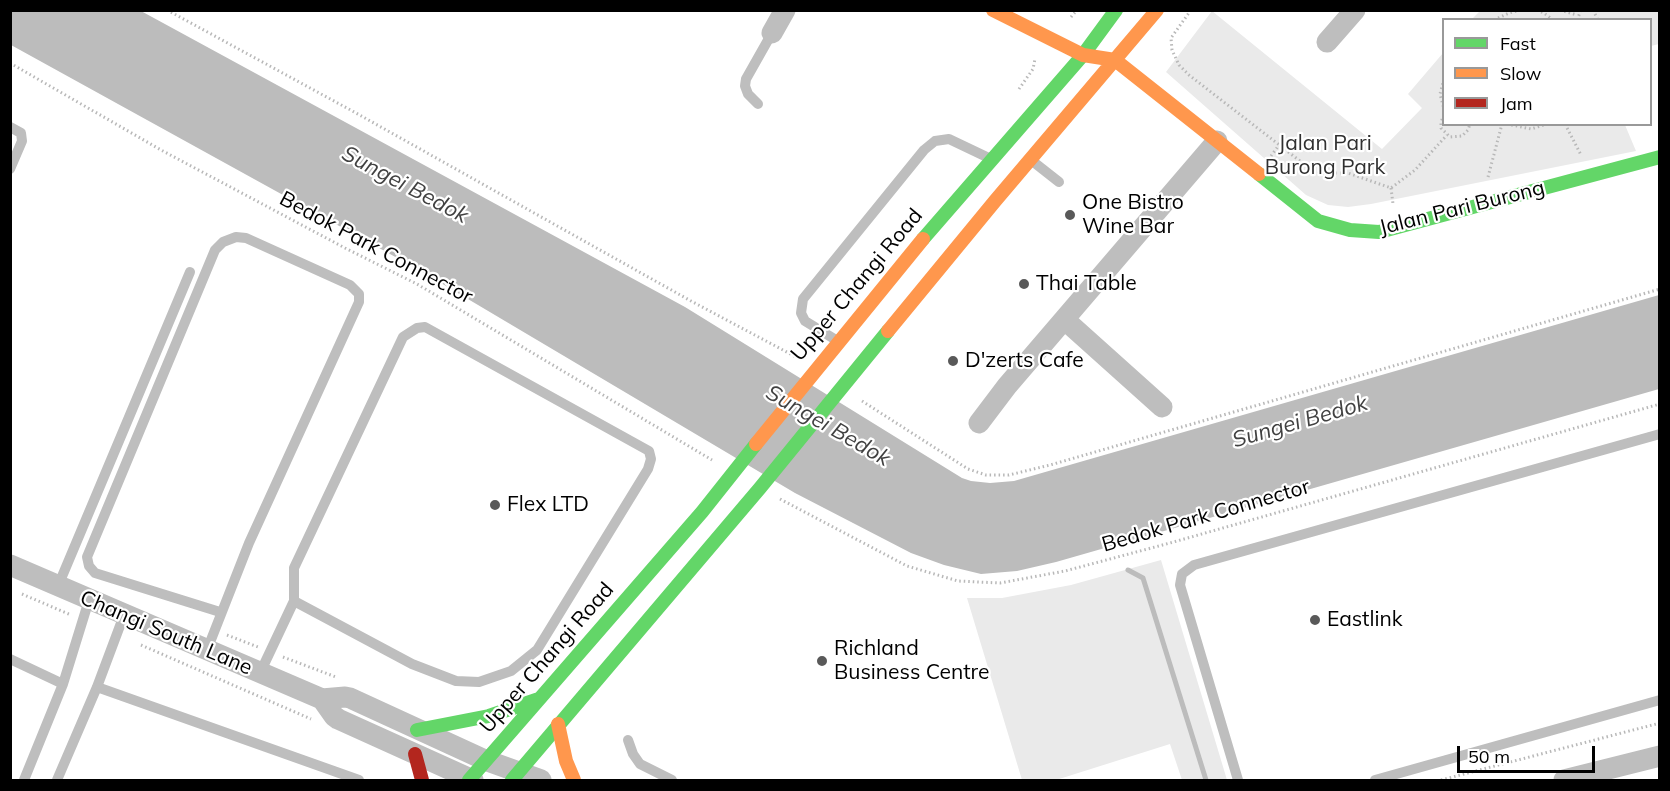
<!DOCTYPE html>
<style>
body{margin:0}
#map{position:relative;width:1670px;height:791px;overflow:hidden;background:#fff;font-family:Mulish,sans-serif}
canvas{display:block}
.frame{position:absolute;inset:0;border:12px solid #000;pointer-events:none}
.legend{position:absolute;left:1442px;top:18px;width:210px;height:108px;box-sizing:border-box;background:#fff;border:2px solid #999;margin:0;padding:8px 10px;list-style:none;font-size:18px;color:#000}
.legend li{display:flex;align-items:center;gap:12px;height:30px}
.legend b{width:30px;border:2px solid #999}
.scale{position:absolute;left:1457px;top:746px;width:138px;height:27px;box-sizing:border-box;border:3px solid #000;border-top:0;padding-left:8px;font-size:18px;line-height:21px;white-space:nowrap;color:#000;-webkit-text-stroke:4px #fff;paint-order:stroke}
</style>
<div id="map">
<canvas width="1670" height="791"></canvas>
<div class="frame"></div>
<ul class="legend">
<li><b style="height:8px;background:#63d668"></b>Fast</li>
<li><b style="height:8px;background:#ff974d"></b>Slow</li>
<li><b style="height:8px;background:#b3261e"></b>Jam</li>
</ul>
<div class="scale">50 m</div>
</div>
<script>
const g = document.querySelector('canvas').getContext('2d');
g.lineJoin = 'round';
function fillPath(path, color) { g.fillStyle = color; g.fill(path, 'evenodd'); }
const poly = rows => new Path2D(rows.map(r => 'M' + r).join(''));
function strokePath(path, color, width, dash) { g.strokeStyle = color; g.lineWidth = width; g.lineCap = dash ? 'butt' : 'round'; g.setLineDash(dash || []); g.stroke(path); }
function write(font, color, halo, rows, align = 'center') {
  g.font = font + ' Mulish,sans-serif'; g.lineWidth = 4.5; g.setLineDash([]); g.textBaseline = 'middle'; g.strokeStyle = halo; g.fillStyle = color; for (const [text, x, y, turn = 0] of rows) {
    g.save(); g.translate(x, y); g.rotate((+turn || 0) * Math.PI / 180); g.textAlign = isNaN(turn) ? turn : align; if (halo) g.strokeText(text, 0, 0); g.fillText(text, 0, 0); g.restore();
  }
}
fillPath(poly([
 [1212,11,1382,149,1422,108,1408,94,1443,53,1444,124,1625,125,1636,151,1371,204,1348,207,1328,205,1306,195,1166,72],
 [1480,11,1659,11,1659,44,1651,46,1650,20,1472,19],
 [1161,560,1227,780,1182,780,1170,744,1056,780,1022,780,967,598,1002,598,1071,585]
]), '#eaeaea');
fillPath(poly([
 [11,11,141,11,685,307,962,478,971,481,990,483,1014,481,1659,295,1659,389,1056,562,1017,571,981,574,944,565,911,553,795,493,419,270,11,45]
]), '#bcbcbc');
strokePath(poly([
 [1128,570,1143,578,1206,780]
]), '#bcbcbc', 5);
strokePath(poly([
 [167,10,356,113,691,301,796,357],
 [1191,10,1171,38,1172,50,1179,65,1189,75,1309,168,1321,173,1348,173,1391,188,1415,170,1447,135],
 [1537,10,1544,13,1553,20],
 [1560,10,1577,15],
 [1593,10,1598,20],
 [1071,17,1077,10],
 [1494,20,1509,13,1520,10],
 [1577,20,1581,10],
 [10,63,161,150,345,248,417,284,712,460],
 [1444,79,1440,94,1444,109],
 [1019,89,1033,69,1035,59],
 [1444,115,1441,122,1441,128,1450,137,1462,136,1468,130,1470,124],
 [1507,124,1531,129,1547,124],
 [1565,124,1581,155],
 [1271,156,1279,145],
 [1488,177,1502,124],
 [1391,188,1393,204],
 [862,401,968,469,986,475,1009,475,1050,465,1660,289],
 [780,499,907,566,958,581,1000,583,1065,571,1170,543,1660,404],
 [22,594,71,615],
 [227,635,258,647],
 [141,645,311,719],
 [283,657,336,677],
 [1441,780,1660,723]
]), '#b8b8b8', 3, [1.5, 3]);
strokePath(poly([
 [758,104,748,94,745,86,746,79,772,33],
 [10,127,21,133,22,141,10,169],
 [1031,160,1059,182],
 [836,340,805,321,801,313,803,299,924,150,935,141,949,139,991,159],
 [58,586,190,272],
 [207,650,249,543,359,302,359,294,350,285,246,238,236,237,223,242,215,250,87,557,89,566,95,573,220,612],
 [10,659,63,684],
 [260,673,294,601,294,568,403,337,417,328,425,327,649,451,651,459,648,469,537,650,511,671,479,682,456,681,412,664,294,601],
 [97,687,359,780],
 [628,740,633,754,640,764,672,780],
 [24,780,63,684,89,600],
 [57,780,97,687,124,615],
 [1238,780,1180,585,1182,574,1194,565,1660,434],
 [1375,780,1660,700]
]), '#bebebe', 10);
strokePath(poly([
 [772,33,785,10],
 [1327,42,1355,10],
 [1065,320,1162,407],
 [979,423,1007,386,1217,141],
 [10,565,322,699,345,697,350,698,485,760,541,780],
 [322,699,334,716,338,719,473,780],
 [1564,780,1660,756]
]), '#bebebe', 21);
strokePath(poly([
 [1259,174,1318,221,1350,230,1379,232,1660,157],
 [923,239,1083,55,1116,10],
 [417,730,489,716,539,699],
 [469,780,702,512,756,444],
 [512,780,760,488,888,331]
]), '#63d668', 14);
strokePath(poly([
 [993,10,1083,55,1115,60,1259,174],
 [888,331,995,201,1157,10],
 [756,444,923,239],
 [558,724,566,761,574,780]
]), '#ff974d', 14);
strokePath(poly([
 [415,754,422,780]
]), '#b3261e', 14);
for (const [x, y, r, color] of [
 [1070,215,6,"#595959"],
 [1024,284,6,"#595959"],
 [953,361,6,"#595959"],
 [495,505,6,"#595959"],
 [1315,620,6,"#595959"],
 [822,661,6,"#595959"]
]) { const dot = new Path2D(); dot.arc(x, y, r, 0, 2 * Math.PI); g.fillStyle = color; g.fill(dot); strokePath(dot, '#fff', 2); }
write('21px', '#303030', '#fff', [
 ["Jalan Pari",1325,144],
 ["Burong Park",1325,168]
]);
write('21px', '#000', '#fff', [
 ["One Bistro",1082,203],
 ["Wine Bar",1082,227],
 ["Thai Table",1036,284],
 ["D'zerts Cafe",965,361],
 ["Flex LTD",507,505],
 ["Eastlink",1327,620],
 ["Richland",834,649],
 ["Business Centre",834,673]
], 'left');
write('21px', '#000', '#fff', [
 ["Jalan Pari Burong",1462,208,-14],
 ["Bedok Park Connector",376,248,28],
 ["Upper Changi Road",857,285,-50],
 ["Bedok Park Connector",1206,516,-16],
 ["Changi South Lane",166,633,23],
 ["Upper Changi Road",547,658,-49]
]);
write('italic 22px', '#414141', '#fff', [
 ["Sungei Bedok",405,185,28],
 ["Sungei Bedok",1300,422,-16],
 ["Sungei Bedok",828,426,30]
]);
</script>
